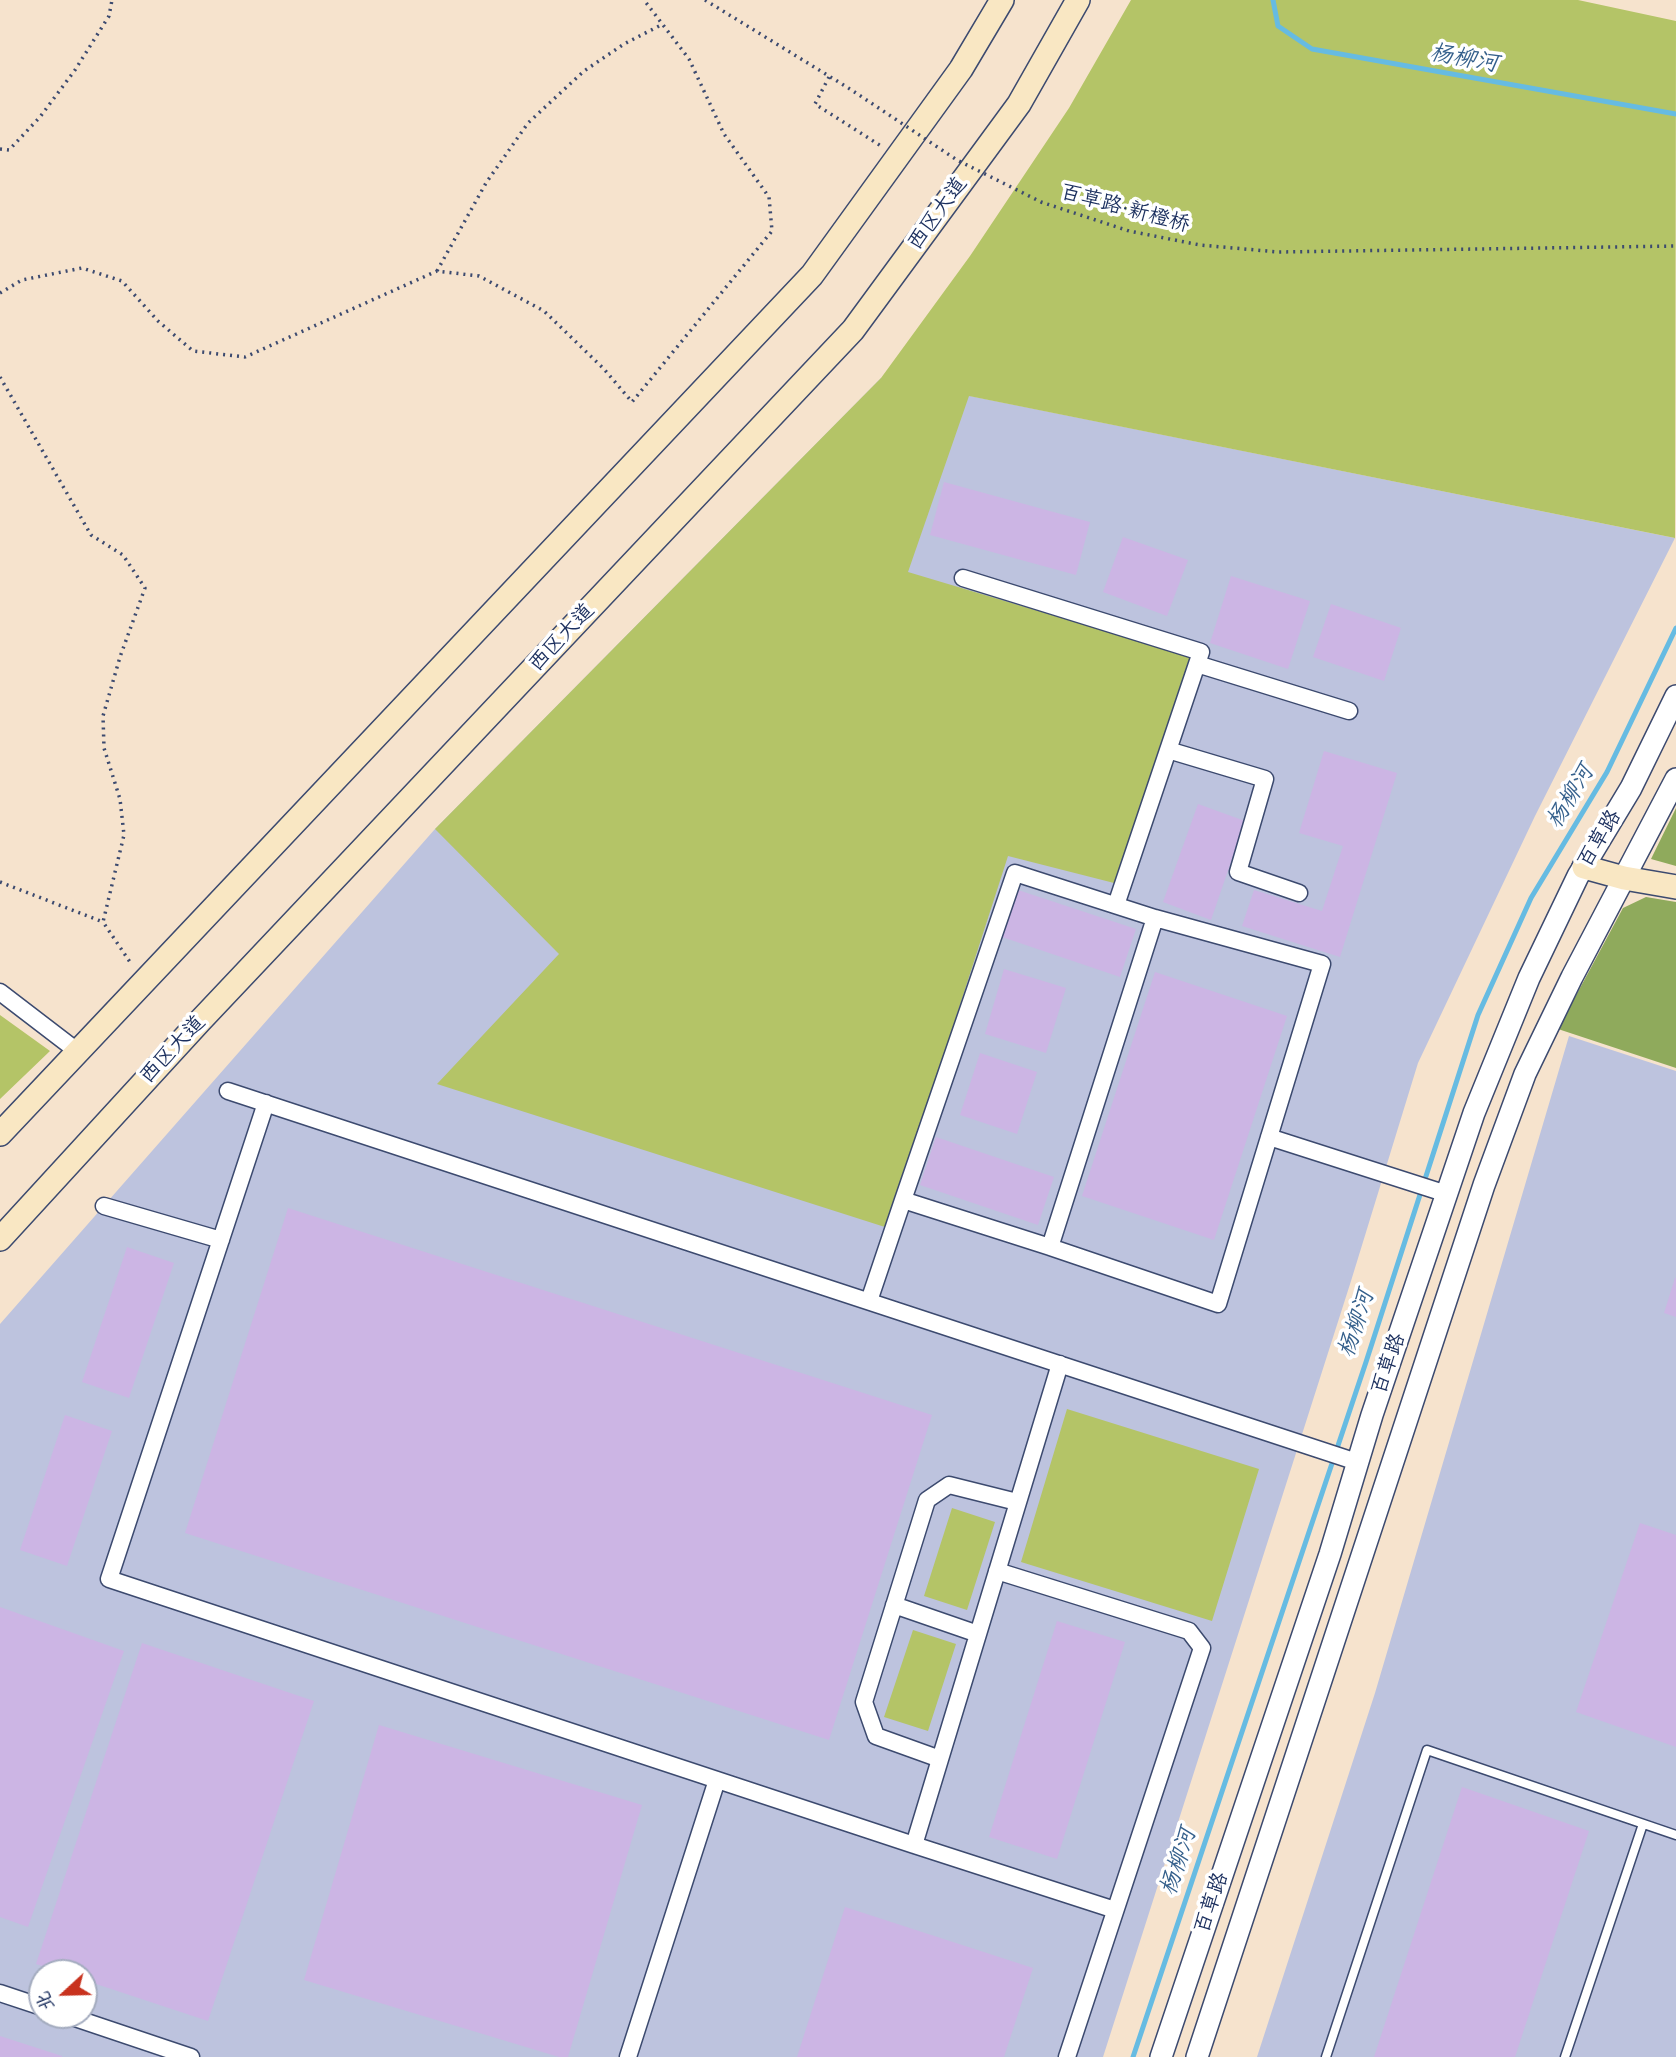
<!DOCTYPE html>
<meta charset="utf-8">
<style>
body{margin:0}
#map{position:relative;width:1676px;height:2057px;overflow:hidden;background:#f6e3cd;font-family:Pangolin,"LXGW WenKai TC",sans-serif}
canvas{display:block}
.north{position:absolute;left:28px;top:1959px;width:70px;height:70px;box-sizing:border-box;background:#fff;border:2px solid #a4acbf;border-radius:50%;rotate:248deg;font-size:19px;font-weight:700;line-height:28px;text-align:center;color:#1b2f5e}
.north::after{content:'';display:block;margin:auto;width:24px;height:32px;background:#c8321e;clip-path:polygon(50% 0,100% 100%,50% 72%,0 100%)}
</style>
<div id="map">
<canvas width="1676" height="2057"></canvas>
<div class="north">北</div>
</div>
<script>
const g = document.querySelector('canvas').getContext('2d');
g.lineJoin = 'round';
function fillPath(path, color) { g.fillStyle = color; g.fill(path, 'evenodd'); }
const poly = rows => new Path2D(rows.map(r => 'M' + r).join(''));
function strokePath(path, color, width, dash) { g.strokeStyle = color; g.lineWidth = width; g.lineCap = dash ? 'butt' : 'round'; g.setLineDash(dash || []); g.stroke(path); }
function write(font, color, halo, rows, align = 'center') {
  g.font = font + ' Pangolin,"LXGW WenKai TC",sans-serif'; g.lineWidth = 7; g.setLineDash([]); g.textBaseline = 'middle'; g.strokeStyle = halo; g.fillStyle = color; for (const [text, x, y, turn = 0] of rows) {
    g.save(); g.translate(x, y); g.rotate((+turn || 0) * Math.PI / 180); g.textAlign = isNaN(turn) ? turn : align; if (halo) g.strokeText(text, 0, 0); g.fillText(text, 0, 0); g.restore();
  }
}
fillPath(poly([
 [881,378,1675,538,1535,816,1418,1063,1351,1281,1103,2057,0,2057,0,1324,435,829],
 [42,1973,84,1973,84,2015,42,2015],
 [1569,1036,1676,1071,1676,2057,1257,2057,1375,1693]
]), '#bdc3de');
fillPath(poly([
 [1131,0,1578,0,1676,21,1675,538,969,396,908,572,1192,657,1118,884,1008,856,888,1228,437,1084,559,954,435,829,881,378,970,256,1069,108],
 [0,1015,50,1051,0,1099],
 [1067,1409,1259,1469,1212,1621,1021,1562],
 [952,1508,995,1522,967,1610,924,1596],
 [913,1630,956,1644,928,1731,884,1717]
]), '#b4c467');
fillPath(poly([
 [1676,808,1676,866,1651,859],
 [1646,897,1676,902,1676,1068,1558,1029,1623,908]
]), '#8faa5c');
strokePath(poly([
 [1273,0,1278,26,1312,49,1676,114],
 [1133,2057,1366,1362,1478,1015,1531,898,1607,772,1676,628]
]), '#66bbe2', 5);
fillPath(poly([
 [944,482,1090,522,1076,575,930,535],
 [1123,537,1188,560,1167,616,1103,592],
 [1231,576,1310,601,1288,669,1210,643],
 [1331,604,1401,628,1384,681,1313,657],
 [1324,751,1397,773,1340,957,1242,926,1254,890,1322,911,1343,846,1299,833],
 [1198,804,1245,821,1211,920,1163,902],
 [1018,890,1136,929,1120,977,1002,937],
 [1004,969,1066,988,1046,1053,985,1034],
 [1155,972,1287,1016,1214,1240,1082,1196],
 [980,1053,1037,1072,1017,1134,960,1115],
 [936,1137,1054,1177,1038,1225,920,1185],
 [288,1208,932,1415,829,1740,185,1533],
 [127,1247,174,1263,129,1398,82,1382],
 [1675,1278,1676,1278,1676,1317,1664,1313],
 [65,1415,112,1431,67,1566,20,1550],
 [1640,1523,1676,1535,1676,1747,1576,1712],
 [0,1607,124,1651,28,1927,0,1917],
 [1057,1621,1125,1642,1057,1859,989,1837],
 [142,1643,314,1701,208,2021,84,1980,84,1973,64,1973,36,1964],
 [379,1725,642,1805,568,2057,559,2057,304,1980],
 [1462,1787,1589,1831,1515,2057,1374,2057],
 [845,1907,1033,1968,1004,2057,797,2057],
 [0,2036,62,2056,62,2057,0,2057]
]), '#ccb5e4');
const service = poly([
 [1326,2057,1427,1750,1676,1835],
 [1565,2057,1643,1824]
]);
const minor = poly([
 [963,578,1201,652,1116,905],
 [1197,664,1349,711],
 [1168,750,1265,779,1238,872,1299,893],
 [0,992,77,1051],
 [228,1091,1357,1462],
 [266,1103,109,1579,914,1845,1060,1364],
 [1269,1137,1447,1194],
 [104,1206,221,1240],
 [1050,1247,1218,1304,1322,964,1155,918],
 [869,1301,903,1200,1015,873,1155,918,1050,1247,903,1200],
 [997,1571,1189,1631,1202,1648,1067,2057],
 [894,1605,978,1634],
 [940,1759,876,1736,864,1702,927,1500,949,1485,1017,1502],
 [914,1845,1115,1910],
 [0,1993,42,2007],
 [66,2015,191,2057],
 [628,2057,717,1780]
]);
const tertiary = poly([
 [1161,2057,1330,1554,1372,1415,1474,1113,1529,978,1578,876,1631,788,1676,696],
 [1197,2057,1484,1185,1525,1074,1572,977,1676,779]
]);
const secondary = poly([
 [1584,867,1624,878,1676,887],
 [0,1134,812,275,961,69,1002,0],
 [0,1239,200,1021,853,330,1019,104,1078,0]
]);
strokePath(service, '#3c4a6f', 11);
strokePath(minor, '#3c4a6f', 19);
strokePath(tertiary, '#3c4a6f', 24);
strokePath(secondary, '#3c4a6f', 26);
strokePath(poly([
 [829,77,815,104,881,146],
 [0,149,9,150,40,117,75,70,109,16,112,0],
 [437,271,486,183,528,123,584,71,624,44,663,24],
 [0,293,22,280,82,268,122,281,158,321,193,351,245,357,437,271,479,276,544,311,604,369,632,402,772,231,769,197,724,134,689,59,644,0],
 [0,377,91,535,123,555,145,588,120,657,103,716,104,748,120,799,124,835,103,922,132,965],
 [0,882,103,922]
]), '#3c4a6f', 3.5, [2, 5]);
strokePath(service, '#fff', 8);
strokePath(minor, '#fff', 16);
strokePath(tertiary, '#fff', 21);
strokePath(secondary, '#f9e7c3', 23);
strokePath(poly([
 [705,0,850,89,957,160,1041,202,1129,231,1200,245,1278,252,1676,246]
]), '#3c4a6f', 3.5, [2, 5]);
write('21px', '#1b2f5e', '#fff', [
 ["百草路·新橙桥",1125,209,15],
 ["西区大道",938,214,-54],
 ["西区大道",562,638,-47],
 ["百草路",1600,839,-59],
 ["西区大道",173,1050,-47],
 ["百草路",1389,1364,-71],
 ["百草路",1212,1903,-71]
]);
write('italic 23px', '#35608c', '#fff', [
 ["杨柳河",1464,59,10],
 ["杨柳河",1571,797,-59],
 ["杨柳河",1357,1324,-72],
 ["杨柳河",1179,1862,-72]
]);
</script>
